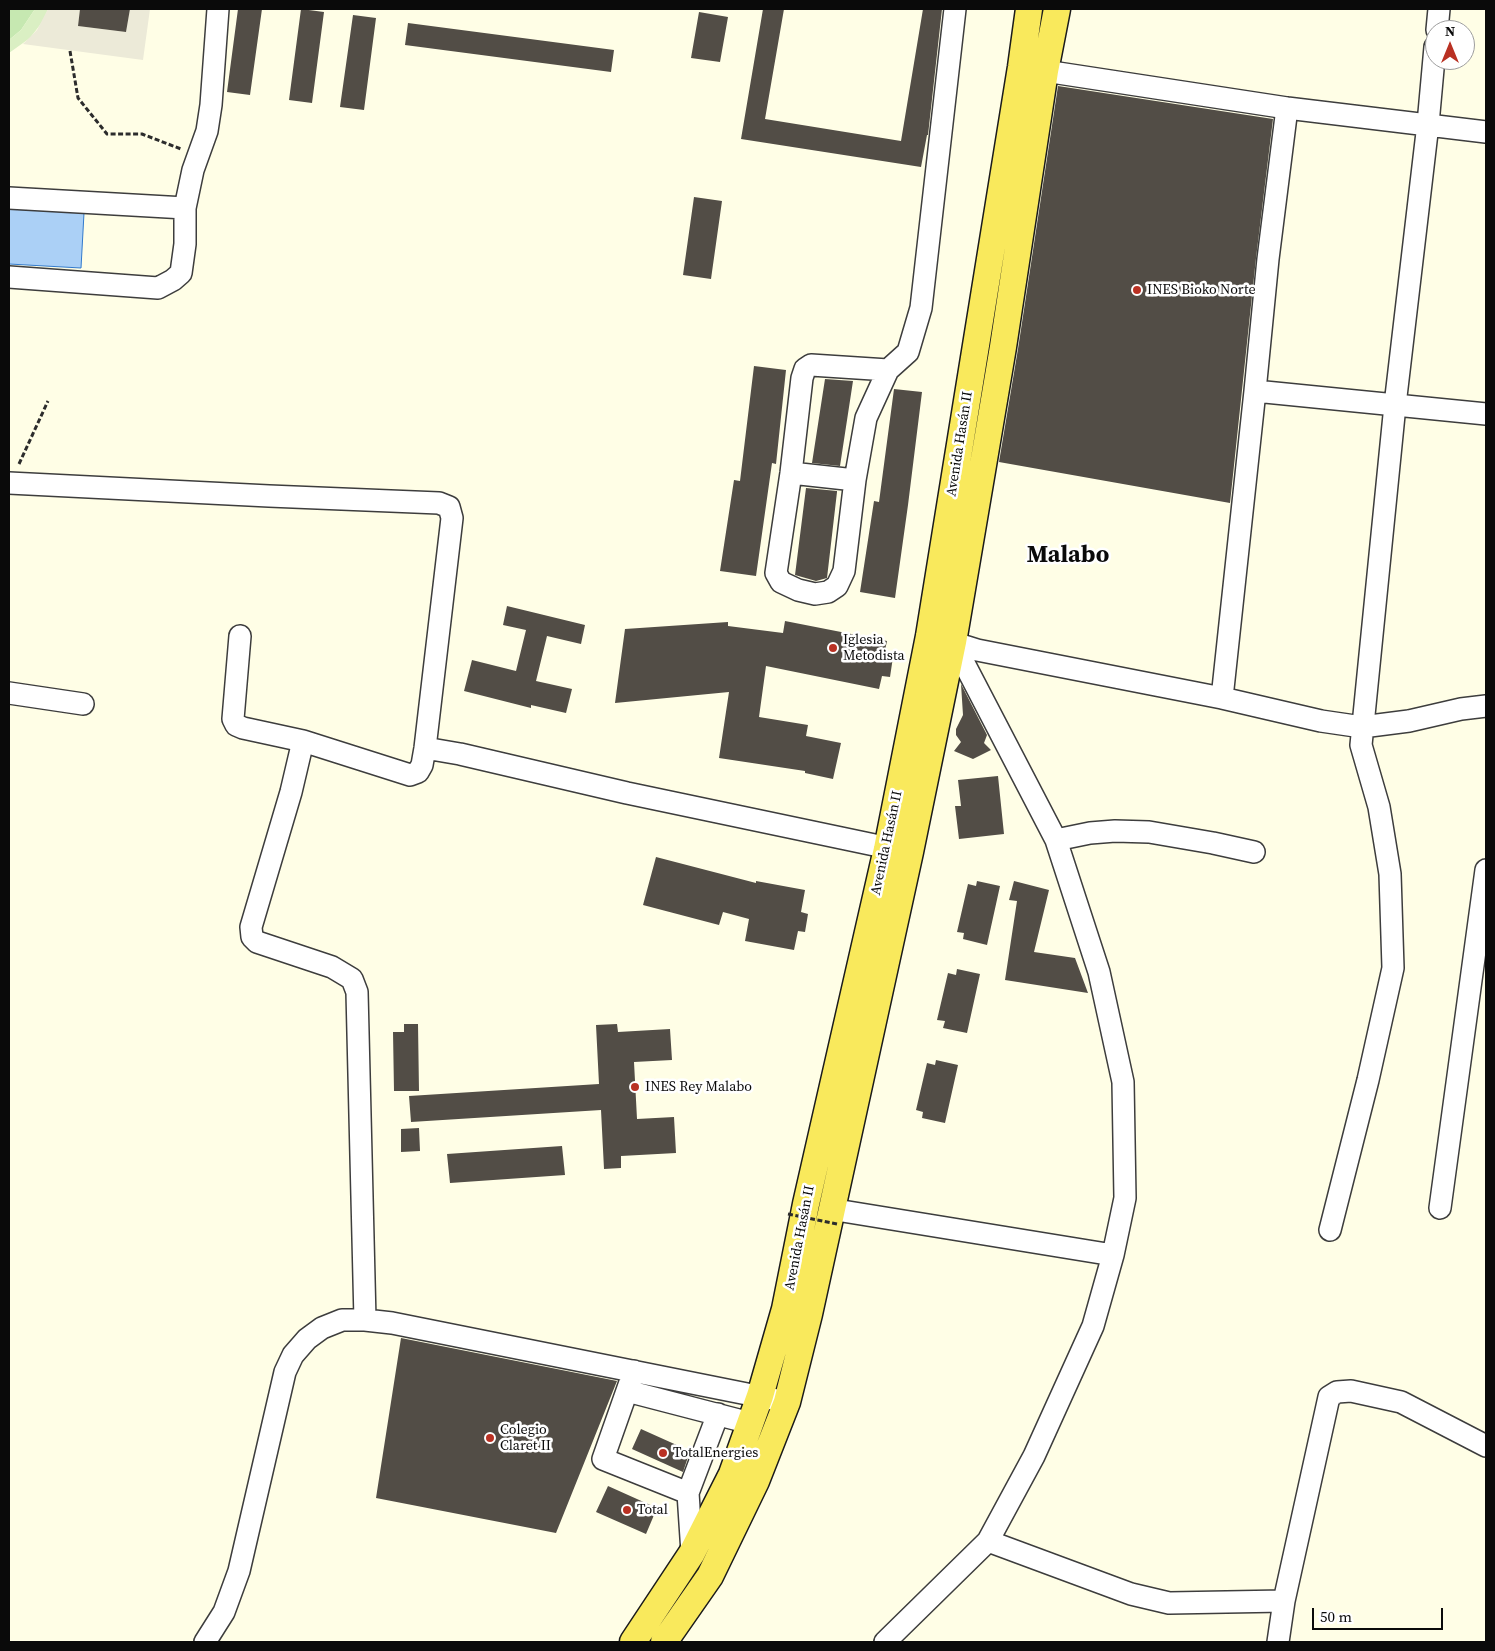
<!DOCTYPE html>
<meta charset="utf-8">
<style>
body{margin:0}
#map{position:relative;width:1495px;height:1651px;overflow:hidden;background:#fffee6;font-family:"Source Serif 4",serif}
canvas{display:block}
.frame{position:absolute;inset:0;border:10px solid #0a0a0a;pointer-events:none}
.north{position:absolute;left:1425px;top:20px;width:50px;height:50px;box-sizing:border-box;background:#fff;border:1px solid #9d9d9d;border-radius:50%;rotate:0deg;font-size:14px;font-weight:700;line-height:20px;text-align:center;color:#0a0a0a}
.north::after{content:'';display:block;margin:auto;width:18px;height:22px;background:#b93123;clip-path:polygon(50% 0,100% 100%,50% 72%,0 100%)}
.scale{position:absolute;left:1312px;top:1608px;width:131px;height:22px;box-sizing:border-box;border:2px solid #0a0a0a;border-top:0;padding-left:6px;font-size:15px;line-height:18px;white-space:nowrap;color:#0a0a0a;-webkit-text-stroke:4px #fff;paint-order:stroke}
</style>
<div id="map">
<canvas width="1495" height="1651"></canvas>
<div class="frame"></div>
<div class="north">N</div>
<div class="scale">50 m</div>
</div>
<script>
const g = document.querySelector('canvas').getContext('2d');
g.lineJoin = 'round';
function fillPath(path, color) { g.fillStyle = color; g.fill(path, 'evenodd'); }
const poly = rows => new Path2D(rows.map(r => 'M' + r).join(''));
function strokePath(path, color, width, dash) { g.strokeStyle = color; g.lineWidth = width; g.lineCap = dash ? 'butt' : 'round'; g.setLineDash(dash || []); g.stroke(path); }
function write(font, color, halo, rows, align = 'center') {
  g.font = font + ' "Source Serif 4",serif'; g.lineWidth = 5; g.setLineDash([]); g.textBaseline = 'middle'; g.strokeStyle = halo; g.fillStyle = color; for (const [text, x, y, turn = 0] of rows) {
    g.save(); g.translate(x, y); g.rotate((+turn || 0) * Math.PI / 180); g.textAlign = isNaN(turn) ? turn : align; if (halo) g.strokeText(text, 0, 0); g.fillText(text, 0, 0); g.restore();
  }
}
fillPath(poly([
 [9,9,35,9,21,30,9,40]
]), '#c6e8b1');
fillPath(poly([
 [35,9,48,9,43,21,30,38,9,53,9,40,21,30]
]), '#daefc3');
fillPath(poly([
 [48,9,80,9,78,26,126,32,130,9,150,9,143,60,23,44,37,30]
]), '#ecead8');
const water = poly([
 [9,209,84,213,81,268,9,264,9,209]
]);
fillPath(water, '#abd0f6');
strokePath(water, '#327acd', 1);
fillPath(poly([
 [80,9,130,9,126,32,78,26],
 [238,9,262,9,250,95,227,92],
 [301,9,324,12,312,103,289,100],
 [763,9,784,9,765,119,901,141,923,9,942,9,928,135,927,135,921,167,741,139],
 [699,12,728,17,720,62,691,58],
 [353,15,376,18,364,110,340,107],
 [408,23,614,50,611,72,405,45],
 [1058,86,1273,119,1256,258,1230,503,999,462,1018,349],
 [694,197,722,201,711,279,683,275],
 [754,366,786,370,776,464,772,463,756,576,720,571,734,480,740,481],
 [825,379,853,381,840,466,812,463],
 [894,389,922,392,908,505,895,598,860,592,874,501,879,502],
 [806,488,837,491,837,492,827,578,816,581,795,575],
 [507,606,585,625,581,644,547,636,536,681,572,689,566,713,531,705,531,708,464,691,472,660,516,671,526,630,503,625],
 [785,621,887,641,884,655,893,657,890,677,882,676,879,689,766,666,759,717,808,725,806,736,841,743,833,779,805,773,805,771,719,758,729,692,615,703,625,629,728,622,728,626,783,633],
 [961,684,987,735,984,743,991,750,973,759,954,751,961,742,956,735,956,729,963,715],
 [998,776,1004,834,959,839,955,806,961,806,958,780],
 [656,857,756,883,756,881,805,890,801,912,808,914,805,932,798,931,794,950,745,941,749,919,723,912,719,925,643,905],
 [977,881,1000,886,987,945,963,939,964,933,957,932,968,884,976,886],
 [1014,881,1049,890,1034,952,1075,958,1088,993,1005,980,1017,901,1009,900],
 [957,969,980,974,967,1033,943,1028,945,1021,937,1020,948,973,956,975],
 [404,1024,418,1024,419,1091,394,1091,393,1032,404,1032],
 [617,1024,618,1032,670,1029,672,1060,634,1062,637,1119,674,1117,676,1153,621,1156,621,1168,604,1169,601,1110,411,1122,409,1096,599,1084,596,1025],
 [936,1060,958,1065,945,1123,922,1118,923,1112,916,1110,927,1063,935,1065],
 [419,1128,420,1151,401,1152,401,1129],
 [562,1146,565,1175,450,1183,447,1154],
 [401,1338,617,1381,556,1533,376,1498],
 [641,1429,690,1451,683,1472,632,1449],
 [608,1486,657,1508,646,1534,596,1512]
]), '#524d46');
const minor = poly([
 [1437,30,1439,9],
 [1045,71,1287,108,1486,132],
 [9,198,185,208],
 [9,277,158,288,173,280,181,273,185,244,185,208,193,170,207,131,211,105,218,9],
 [888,370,811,365,805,369,802,378,791,473,776,573,781,582,798,590,815,594,828,592,837,586,844,571,855,480,866,418,888,370,908,352,921,308,955,9],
 [1255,391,1486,414],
 [791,473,855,480],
 [9,483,269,496,439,503,449,507,452,518,425,748,422,765,418,772,410,775,303,741,243,728,236,725,233,719,240,636],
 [945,640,977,650,1222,698,1321,721,1362,727,1409,721,1461,709,1486,706],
 [953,642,1056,840,1099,972,1123,1082,1125,1198,1113,1255,1093,1326,1034,1456,988,1541],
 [9,693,83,704],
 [1222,698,1255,391,1268,259,1287,108],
 [303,741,291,792,251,927,252,937,257,942,332,967,352,979,357,992,365,1320],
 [425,748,460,754,627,793,903,851],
 [1056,840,1090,833,1115,831,1149,832,1213,843,1254,852],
 [1440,1208,1486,870],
 [830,1209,1113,1255],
 [1330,1230,1368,1080,1393,968,1390,874,1379,807,1361,745,1395,405,1428,124,1435,47],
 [634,1371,603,1459,688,1493],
 [627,1391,750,1423],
 [692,1553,688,1493,718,1414],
 [205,1642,224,1612,239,1571,285,1372,293,1355,307,1339,322,1328,342,1320,365,1320,392,1323,787,1402],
 [885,1642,988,1541,1131,1594,1169,1603,1284,1601],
 [1278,1642,1284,1601,1329,1397,1337,1392,1351,1391,1401,1402,1486,1446]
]);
const major = poly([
 [633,1642,692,1553,732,1474,760,1396,785,1309,806,1204,887,849,929,636,1021,67,1029,9],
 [664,1642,710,1576,756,1481,787,1402,809,1314,910,852,953,642,1003,347,1045,71,1057,9]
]);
strokePath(minor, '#3d3d3d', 24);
strokePath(major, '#1b1b1b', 29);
strokePath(poly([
 [70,51,78,98,107,134,142,134,181,149],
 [19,464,48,401]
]), '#2c2c2c', 3, [5, 2.5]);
strokePath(minor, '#fff', 21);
strokePath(major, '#f9e95c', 26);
strokePath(poly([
 [788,1214,837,1224]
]), '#2c2c2c', 3, [5, 2.5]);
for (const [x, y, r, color] of [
 [1137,290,5,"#b93123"],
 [833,648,5,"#b93123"],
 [635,1087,5,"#b93123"],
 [490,1438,5,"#b93123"],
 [663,1453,5,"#b93123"],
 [627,1510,5,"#b93123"]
]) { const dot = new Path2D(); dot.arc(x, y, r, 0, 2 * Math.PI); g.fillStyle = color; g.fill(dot); strokePath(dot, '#fff', 2); }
write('14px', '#0a0a0a', '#fff', [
 ["INES Bioko Norte",1147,290],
 ["Iglesia",843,640],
 ["Metodista",843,656],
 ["INES Rey Malabo",645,1087],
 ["Colegio",500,1430],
 ["Claret II",500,1446],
 ["TotalEnergies",673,1453],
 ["Total",637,1510]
], 'left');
write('14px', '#0a0a0a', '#fff', [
 ["Avenida Hasán II",960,444,-81],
 ["Avenida Hasán II",887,843,-78],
 ["Avenida Hasán II",800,1238,-79]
]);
write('bold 24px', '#0a0a0a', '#fff', [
 ["Malabo",1068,556]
]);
</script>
